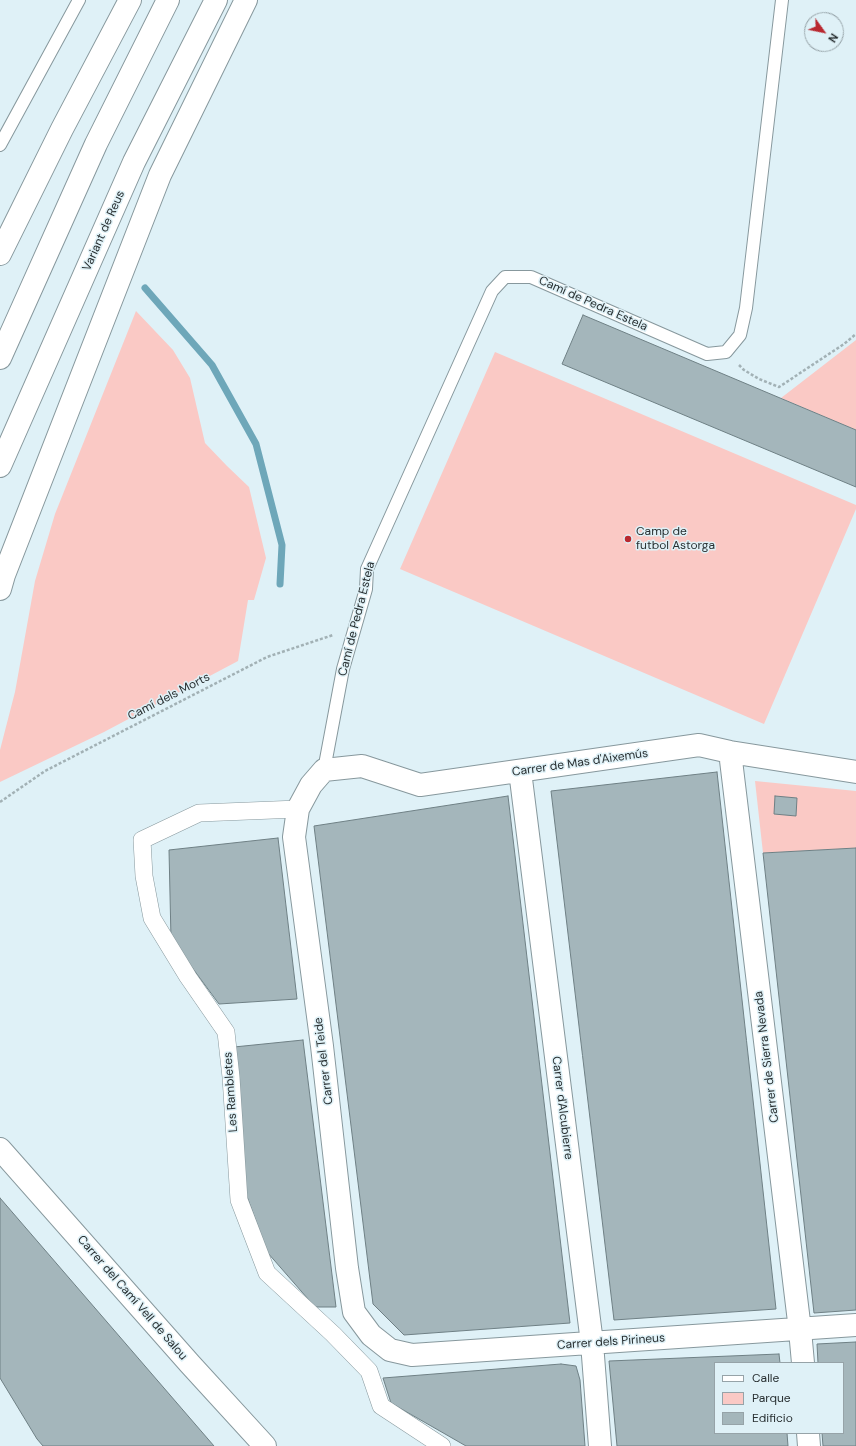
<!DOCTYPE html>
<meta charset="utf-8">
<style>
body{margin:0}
#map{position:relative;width:856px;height:1446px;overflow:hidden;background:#dff1f7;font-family:"DM Sans",sans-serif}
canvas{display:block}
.legend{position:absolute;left:714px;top:1362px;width:130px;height:72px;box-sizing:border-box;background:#dff1f7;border:1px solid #96a3a8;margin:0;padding:5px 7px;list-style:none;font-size:12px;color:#282f31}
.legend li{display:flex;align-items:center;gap:8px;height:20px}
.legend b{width:20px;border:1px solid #96a3a8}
.north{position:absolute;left:804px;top:12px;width:40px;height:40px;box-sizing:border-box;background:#dff1f7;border:1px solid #96a3a8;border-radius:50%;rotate:123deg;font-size:11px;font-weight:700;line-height:16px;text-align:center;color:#282f31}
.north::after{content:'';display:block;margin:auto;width:14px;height:18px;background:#b92830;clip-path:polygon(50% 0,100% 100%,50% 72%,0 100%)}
</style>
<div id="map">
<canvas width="856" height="1446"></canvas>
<ul class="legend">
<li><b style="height:5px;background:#fff"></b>Calle</li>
<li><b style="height:11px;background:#fac9c5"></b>Parque</li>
<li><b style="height:11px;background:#a4b6bb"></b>Edificio</li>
</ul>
<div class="north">N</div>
</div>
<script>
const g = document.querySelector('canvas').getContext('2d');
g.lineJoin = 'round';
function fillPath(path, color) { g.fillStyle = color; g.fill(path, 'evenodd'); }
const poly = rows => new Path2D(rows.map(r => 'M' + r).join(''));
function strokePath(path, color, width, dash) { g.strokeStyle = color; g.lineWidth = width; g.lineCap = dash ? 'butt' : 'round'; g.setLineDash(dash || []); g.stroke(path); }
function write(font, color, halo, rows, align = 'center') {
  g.font = font + ' "DM Sans",sans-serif'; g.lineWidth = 3; g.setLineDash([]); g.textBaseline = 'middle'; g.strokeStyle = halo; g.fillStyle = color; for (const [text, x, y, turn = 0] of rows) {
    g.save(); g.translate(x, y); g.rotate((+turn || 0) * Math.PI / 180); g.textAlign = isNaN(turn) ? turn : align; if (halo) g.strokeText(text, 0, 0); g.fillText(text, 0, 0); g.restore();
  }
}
fillPath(poly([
 [136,311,173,350,190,378,205,443,227,466,249,487,266,558,254,600,248,600,238,661,104,732,0,782,0,750,15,692,35,581,55,514],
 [856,340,856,430,781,398],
 [495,352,856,505,856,509,764,724,400,569],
 [755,781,856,791,856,848,763,853]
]), '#fac9c5');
strokePath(poly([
 [145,288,212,365,256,444,282,545,280,584]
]), '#6ea7b9', 7);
const building = poly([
 [583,315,856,430,856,487,562,364,583,315],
 [717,772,776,1309,614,1320,551,791,717,772],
 [508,796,570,1323,404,1335,373,1304,314,826,508,796],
 [775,796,797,798,796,816,774,814,775,796],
 [278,838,297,999,219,1004,171,939,169,850,278,838],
 [856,848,856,1310,814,1313,763,853,856,848],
 [303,1040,336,1307,315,1307,267,1252,245,1191,234,1047,303,1040],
 [0,1198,214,1446,43,1446,37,1439,0,1378,0,1198],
 [856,1342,856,1446,823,1446,822,1433,843,1433,843,1363,818,1363,817,1344,856,1342],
 [779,1354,780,1363,715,1363,715,1433,787,1433,788,1446,617,1446,609,1361,779,1354],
 [561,1364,576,1366,580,1380,585,1446,466,1446,391,1403,383,1378,561,1364]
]);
fillPath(building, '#a4b6bb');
strokePath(building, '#6f8085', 1);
const service = poly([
 [0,145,79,0],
 [324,770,343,669,366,589,367,569,492,291,505,277,531,277,707,354,726,352,740,335,746,308,782,0]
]);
const pedestrian = poly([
 [298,809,199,813,142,840,144,876,152,918,188,977,226,1032,231,1077,239,1200,267,1273,333,1334,369,1371,381,1406,442,1446]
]);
const minor = poly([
 [730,752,800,1330,803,1363],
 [520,771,592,1343,600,1446],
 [856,772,730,752,699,745,420,785,362,766,324,770,311,785,298,809,294,837,322,1046,347,1268,354,1312,371,1335,390,1350,412,1355,856,1325],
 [0,1149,190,1364,265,1446],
 [808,1433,809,1446]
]);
const motorway = poly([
 [0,254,62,129,130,0],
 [0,358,96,144,168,0],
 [0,466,134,162,216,0],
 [0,589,4,575,160,175,246,0]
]);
strokePath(service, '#87989d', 14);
strokePath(pedestrian, '#87989d', 18);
strokePath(minor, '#87989d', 24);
strokePath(motorway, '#87989d', 24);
strokePath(poly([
 [739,365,744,370,759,379,779,387,844,344,856,334],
 [0,802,45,771,267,657,333,635]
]), '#a2b1b5', 2.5, [3, 2]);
strokePath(service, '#fff', 12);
strokePath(pedestrian, '#fff', 17);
strokePath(minor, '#fff', 22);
strokePath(motorway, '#fff', 22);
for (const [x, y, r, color] of [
 [628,539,4,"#b92830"]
]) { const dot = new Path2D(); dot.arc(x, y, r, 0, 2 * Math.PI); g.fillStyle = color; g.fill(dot); strokePath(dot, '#dff1f7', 1.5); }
write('12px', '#282f31', '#dff1f7', [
 ["Variant de Reus",104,231,-66],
 ["Camí de Pedra Estela",593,304,24],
 ["Camí de Pedra Estela",357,619,-76],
 ["Camí dels Morts",169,697,-27],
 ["Carrer de Mas d'Aixemús",580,763,-8],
 ["Carrer de Sierra Nevada",767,1057,-97],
 ["Carrer del Teide",324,1061,-97],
 ["Les Rambletes",231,1092,-94],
 ["Carrer d'Alcubierre",562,1108,83],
 ["Carrer del Camí Vell de Salou",132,1298,49],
 ["Carrer dels Pirineus",611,1342,-4]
]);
write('12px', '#282f31', '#dff1f7', [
 ["Camp de",636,532],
 ["futbol Astorga",636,546]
], 'left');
</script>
